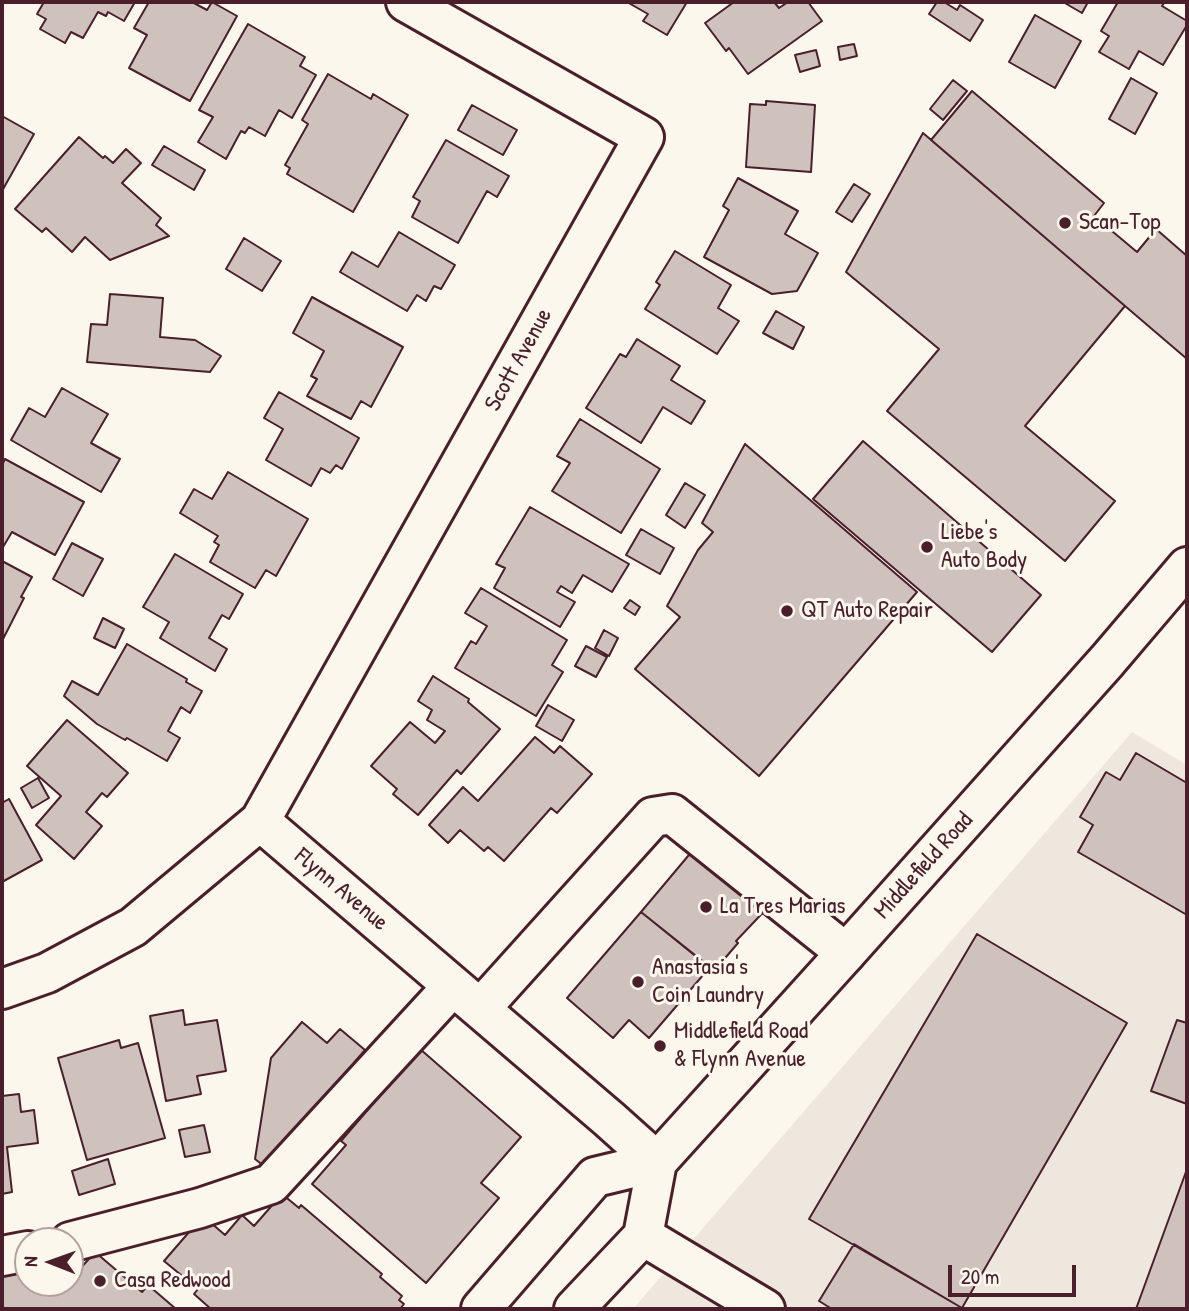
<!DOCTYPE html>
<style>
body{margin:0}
#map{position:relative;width:1189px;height:1311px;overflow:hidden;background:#fbf7ec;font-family:"Patrick Hand",sans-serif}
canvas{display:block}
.frame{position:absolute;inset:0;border:4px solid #4a1f2b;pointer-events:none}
.north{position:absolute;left:14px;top:1227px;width:70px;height:70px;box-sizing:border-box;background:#fbf7ec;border:2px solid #b4a19f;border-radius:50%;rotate:271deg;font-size:19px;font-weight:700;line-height:28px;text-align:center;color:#4a1f2b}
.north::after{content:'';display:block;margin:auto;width:24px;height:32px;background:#4a1f2b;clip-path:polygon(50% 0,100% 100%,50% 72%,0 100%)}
.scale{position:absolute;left:948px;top:1265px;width:128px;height:32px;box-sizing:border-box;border:4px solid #4a1f2b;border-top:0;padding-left:9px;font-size:21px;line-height:24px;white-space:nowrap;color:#4a1f2b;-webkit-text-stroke:5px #fbf7ec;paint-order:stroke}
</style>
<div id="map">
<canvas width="1189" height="1311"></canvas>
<div class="frame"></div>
<div class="north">N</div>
<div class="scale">20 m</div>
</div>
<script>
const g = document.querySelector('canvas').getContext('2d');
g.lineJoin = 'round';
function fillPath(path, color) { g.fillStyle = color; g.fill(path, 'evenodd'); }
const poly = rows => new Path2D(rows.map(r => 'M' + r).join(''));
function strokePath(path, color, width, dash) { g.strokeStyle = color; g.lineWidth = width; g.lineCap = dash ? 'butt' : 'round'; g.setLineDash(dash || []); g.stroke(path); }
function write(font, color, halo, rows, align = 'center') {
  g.font = font + ' "Patrick Hand",sans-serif'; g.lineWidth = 6; g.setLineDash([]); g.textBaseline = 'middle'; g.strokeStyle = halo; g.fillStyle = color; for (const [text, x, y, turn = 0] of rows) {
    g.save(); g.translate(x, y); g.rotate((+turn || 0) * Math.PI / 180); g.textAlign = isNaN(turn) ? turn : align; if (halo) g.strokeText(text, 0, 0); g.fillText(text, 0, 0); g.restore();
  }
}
fillPath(poly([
 [1132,732,1187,765,1187,1309,633,1309]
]), '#eee7de');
const building = poly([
 [44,2,135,2,124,21,108,12,106,16,98,12,83,38,71,32,65,43,40,29,46,19,37,14,44,2],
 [149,2,192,2,207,10,212,2,237,16,190,101,129,68,147,35,134,28,149,2],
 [627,2,687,2,667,35,643,21,648,14,627,2],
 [734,2,774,2,779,8,788,2,808,2,822,21,748,74,729,48,726,51,705,23,734,2],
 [937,2,944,2,957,10,960,5,983,20,970,41,929,14,937,2],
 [1063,2,1088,2,1082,13,1063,2],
 [1118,2,1165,2,1162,6,1187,21,1187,25,1163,65,1139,51,1129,69,1099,52,1109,36,1101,31,1118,2],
 [1035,15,1081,41,1055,88,1009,62,1035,15],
 [248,24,305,57,300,66,316,75,292,118,279,110,265,136,249,127,245,133,241,131,226,159,198,142,213,117,199,110,248,24],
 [854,44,857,56,840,60,838,47,854,44],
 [816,50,820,66,800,72,795,55,816,50],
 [328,74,371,99,373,94,408,115,353,212,287,174,290,168,285,165,308,124,302,120,328,74],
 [1131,78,1157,93,1135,134,1109,119,1131,78],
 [953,80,967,91,943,120,930,109,953,80],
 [972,91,1104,203,1094,216,1137,252,1156,229,1187,256,1187,359,931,140,972,91],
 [766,101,815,105,811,172,746,167,750,104,766,105,766,101],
 [472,105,517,130,503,155,458,130,472,105],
 [2,116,34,134,2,191,2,116],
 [923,133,1125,306,1025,426,1115,501,1065,561,887,411,939,349,846,272,923,133],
 [79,137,103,158,105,156,113,163,126,149,141,163,122,183,161,218,156,225,169,236,110,260,85,237,72,252,46,228,42,232,15,209,79,137],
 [446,140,509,176,497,197,487,191,458,243,412,217,420,201,413,197,446,140],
 [164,146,205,170,194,190,152,165,164,146],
 [738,178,798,211,785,234,818,253,797,291,772,294,704,257,729,210,723,206,738,178],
 [854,184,870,194,852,222,836,212,854,184],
 [399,232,455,265,441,289,434,286,426,301,417,295,407,311,340,272,352,252,378,267,399,232],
 [244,238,281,261,262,291,226,269,244,238],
 [675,251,731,285,718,308,739,321,717,354,645,309,660,285,656,282,675,251],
 [110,294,163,298,160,337,195,340,221,356,210,372,87,362,91,324,107,325,110,294],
 [312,297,403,347,371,407,361,401,351,419,307,396,317,379,311,376,324,351,293,333,312,297],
 [776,311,804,327,793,349,763,333,776,311],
 [637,339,680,366,671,380,705,401,691,424,663,407,641,443,586,408,620,354,626,357,637,339],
 [62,388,108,414,91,443,120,459,101,492,11,440,29,408,45,417,62,388],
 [279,392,359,438,342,469,336,465,330,473,321,468,311,486,266,460,283,429,264,418,279,392],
 [580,419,660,469,621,533,552,491,570,463,557,456,580,419],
 [863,441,1041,595,992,652,813,499,863,441],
 [745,444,917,592,759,776,635,669,680,617,667,606,698,550,713,532,702,523,745,444],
 [5,459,84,502,55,555,12,532,3,547,2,546,2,465,5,459],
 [228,472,308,519,276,576,266,570,255,588,210,562,219,545,214,542,218,536,180,513,194,489,212,499,228,472],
 [685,483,705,495,685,528,666,515,685,483],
 [530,507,629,564,612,592,583,575,572,593,561,586,557,592,575,602,560,627,494,588,505,568,496,564,530,507],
 [641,529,674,548,660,574,626,555,641,529],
 [72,543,103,559,83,596,53,579,72,543],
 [175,554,243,594,229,619,222,615,209,638,227,649,215,671,160,638,169,622,143,607,175,554],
 [2,561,32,577,21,597,24,598,2,641,2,561],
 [481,588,567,640,552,665,563,672,536,716,455,668,471,641,476,644,487,626,465,613,481,588],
 [630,600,640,607,635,615,624,608,630,600],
 [103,618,124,629,115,648,94,638,103,618],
 [604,630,618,638,609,656,595,648,604,630],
 [127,644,187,679,186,682,202,691,190,713,181,707,168,731,180,738,167,761,127,738,125,740,97,724,64,696,72,681,98,695,127,644],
 [586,646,607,657,596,677,575,666,586,646],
 [433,676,469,699,468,702,500,729,461,774,457,770,418,815,393,794,397,789,371,766,410,722,435,743,445,731,427,720,432,710,418,701,433,676],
 [548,705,574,720,562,741,536,726,548,705],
 [67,720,128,773,107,797,102,793,86,812,102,826,74,859,36,825,61,796,27,766,67,720],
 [535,737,554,753,560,746,592,774,557,813,551,808,504,861,488,847,484,851,460,830,448,843,429,825,463,787,478,801,535,737],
 [1136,753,1187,783,1187,915,1078,852,1093,825,1080,817,1106,772,1120,780,1136,753],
 [38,778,49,798,32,808,21,788,38,778],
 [9,799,42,860,2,882,2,803,9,799],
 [699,843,772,903,736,941,738,943,714,971,641,912,699,843],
 [641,912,710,967,649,1038,629,1020,613,1038,567,998,641,912],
 [977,934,1127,1023,962,1308,809,1219,977,934],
 [183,1010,185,1025,217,1020,226,1071,197,1076,201,1094,166,1101,150,1016,183,1010],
 [1177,1020,1187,1023,1187,1104,1151,1091,1177,1020],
 [302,1022,327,1043,340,1029,365,1050,265,1167,255,1159,271,1058,302,1022],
 [119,1040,121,1048,138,1043,165,1138,87,1160,58,1058,119,1040],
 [420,1049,521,1137,481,1183,499,1198,426,1283,312,1184,346,1145,341,1141,420,1049],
 [19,1094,21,1112,34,1110,38,1143,7,1147,12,1192,2,1194,2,1096,19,1094],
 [204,1125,210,1152,185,1157,179,1130,204,1125],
 [108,1159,115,1184,79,1195,72,1171,108,1159],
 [1187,1169,1187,1309,1136,1309,1187,1169],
 [282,1194,299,1208,301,1205,382,1274,380,1277,402,1296,399,1300,404,1304,400,1309,211,1309,194,1294,198,1289,164,1261,203,1216,225,1235,242,1215,254,1226,282,1194],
 [854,1244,962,1308,964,1309,832,1309,819,1301,854,1244],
 [95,1252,142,1292,148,1285,176,1309,2,1309,2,1277,26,1271,28,1272,28,1283,70,1283,70,1278,71,1279,95,1252]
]);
fillPath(building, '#cfc2bc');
strokePath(building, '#4a1f2b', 2);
const minor = poly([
 [260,821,609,1119,657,1162],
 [2,989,47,973,133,927,260,821,644,137,406,2],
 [480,1009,653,817,672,814,846,953],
 [643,1236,765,1309],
 [70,1242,200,1208,271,1184,453,986],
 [2,1256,28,1251]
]);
const major = poly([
 [481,1309,595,1177,657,1162],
 [574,1309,643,1236,657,1162,846,953,1107,661,1187,567]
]);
strokePath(minor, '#4a1f2b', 44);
strokePath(major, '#4a1f2b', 44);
strokePath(minor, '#fbf7ec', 38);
strokePath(major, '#fbf7ec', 38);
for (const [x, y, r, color] of [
 [1065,223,7,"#4a1f2b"],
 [927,547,7,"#4a1f2b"],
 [787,611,7,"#4a1f2b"],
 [706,907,7,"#4a1f2b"],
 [638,982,7,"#4a1f2b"],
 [660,1046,7,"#4a1f2b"],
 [100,1281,7,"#4a1f2b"]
]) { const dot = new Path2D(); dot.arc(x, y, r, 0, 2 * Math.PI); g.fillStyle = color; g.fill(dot); strokePath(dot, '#fbf7ec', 2.5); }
write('24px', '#4a1f2b', '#fbf7ec', [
 ["Scan-Top",1079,223],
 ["Liebe's",941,533],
 ["Auto Body",941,561],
 ["QT Auto Repair",801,611],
 ["La Tres Marias",720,907],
 ["Anastasia's",652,968],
 ["Coin Laundry",652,996],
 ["Middlefield Road",674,1032],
 ["& Flynn Avenue",674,1060],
 ["Casa Redwood",114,1281]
], 'left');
write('24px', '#4a1f2b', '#fbf7ec', [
 ["Scott Avenue",519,360,-61],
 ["Middlefield Road",924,866,-48],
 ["Flynn Avenue",341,890,40]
]);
</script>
